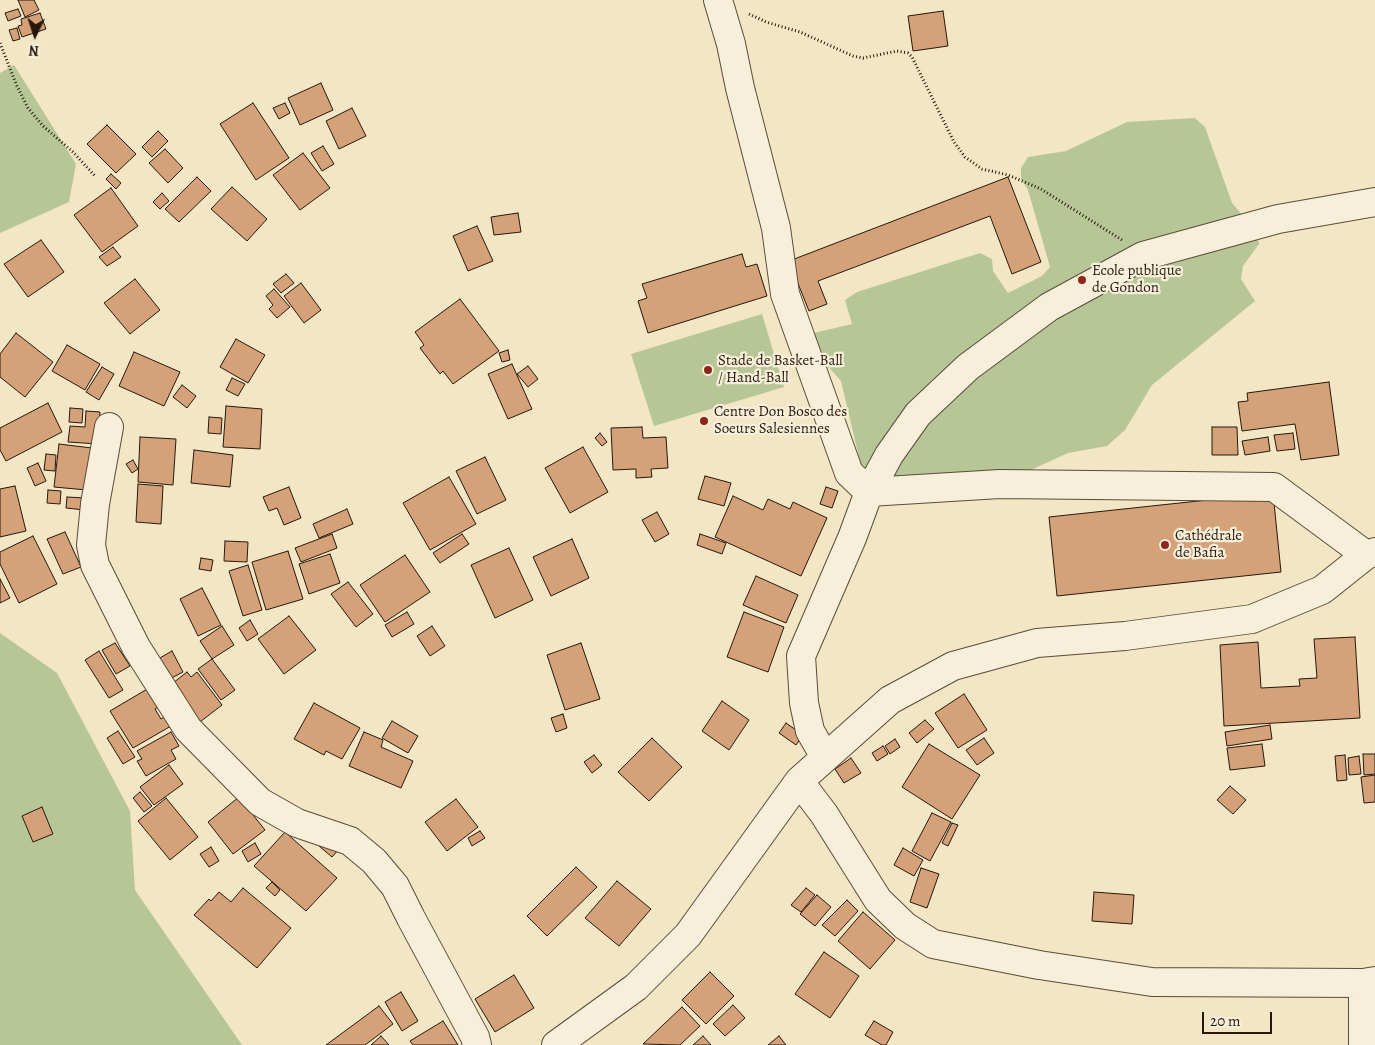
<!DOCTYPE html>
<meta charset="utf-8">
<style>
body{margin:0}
#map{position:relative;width:1375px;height:1045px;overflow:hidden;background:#f2e6c5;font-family:Alegreya,serif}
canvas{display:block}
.north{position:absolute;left:10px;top:10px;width:50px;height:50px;-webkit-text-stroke:4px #f7efd9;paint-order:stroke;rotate:184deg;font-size:14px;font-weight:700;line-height:20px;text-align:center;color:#26180d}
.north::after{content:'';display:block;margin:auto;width:18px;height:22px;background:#26180d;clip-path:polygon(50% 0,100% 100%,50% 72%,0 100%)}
.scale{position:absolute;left:1202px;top:1012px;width:70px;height:22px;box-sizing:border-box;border:2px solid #26180d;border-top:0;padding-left:6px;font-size:15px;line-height:18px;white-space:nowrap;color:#26180d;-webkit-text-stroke:4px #f7efd9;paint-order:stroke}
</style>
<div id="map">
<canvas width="1375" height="1045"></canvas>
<div class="north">N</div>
<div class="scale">20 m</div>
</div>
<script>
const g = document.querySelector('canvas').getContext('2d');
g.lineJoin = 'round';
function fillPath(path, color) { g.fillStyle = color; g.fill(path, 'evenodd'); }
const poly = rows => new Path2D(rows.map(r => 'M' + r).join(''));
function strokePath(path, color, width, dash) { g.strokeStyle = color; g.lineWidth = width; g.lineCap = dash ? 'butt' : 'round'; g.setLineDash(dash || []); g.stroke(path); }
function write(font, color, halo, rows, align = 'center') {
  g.font = font + ' Alegreya,serif'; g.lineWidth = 4.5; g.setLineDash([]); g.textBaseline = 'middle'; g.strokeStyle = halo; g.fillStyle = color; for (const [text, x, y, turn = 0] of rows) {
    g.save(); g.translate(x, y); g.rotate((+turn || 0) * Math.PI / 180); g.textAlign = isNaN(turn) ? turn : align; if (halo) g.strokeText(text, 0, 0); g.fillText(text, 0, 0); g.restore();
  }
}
fillPath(poly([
 [14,65,76,164,69,202,0,233,0,73],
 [1195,118,1205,127,1232,203,1257,232,1259,244,1243,266,1241,279,1255,301,1152,385,1125,430,1107,446,1068,453,1033,469,883,498,861,466,841,381,807,343,814,333,852,324,845,300,857,292,980,253,992,259,993,271,1008,293,1042,276,1050,267,1028,190,1021,179,1021,168,1028,157,1066,151,1127,122],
 [762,314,784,387,654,426,631,354],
 [0,633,57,673,130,811,135,890,242,1045,0,1045]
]), '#b7c697');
const building = poly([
 [18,0,34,0,39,10,25,17,18,0],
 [18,9,21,16,8,21,5,13,18,9],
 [943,11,948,46,913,51,908,16,943,11],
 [40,13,46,29,22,37,18,26,22,25,21,19,40,13],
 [17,28,20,39,13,41,9,30,17,28],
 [321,83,333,110,300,125,288,98,321,83],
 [253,103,289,158,256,180,220,124,253,103],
 [285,103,290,113,279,119,273,108,285,103],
 [352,108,366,136,339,149,326,121,352,108],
 [107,125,136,154,116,173,87,144,107,125],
 [158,131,168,141,152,157,142,147,158,131],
 [323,146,334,164,322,171,311,153,323,146],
 [165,149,183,168,168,183,149,163,165,149],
 [303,153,330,188,300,210,273,175,303,153],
 [111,174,121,183,116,189,106,179,111,174],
 [197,177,211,191,179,222,165,209,197,177],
 [1008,177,1041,262,1012,274,990,216,818,281,827,304,809,311,789,261,1008,177],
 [232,187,267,219,247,241,211,209,232,187],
 [111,188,138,226,102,252,74,215,111,188],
 [162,193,169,201,160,209,153,202,162,193],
 [518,213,521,232,494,235,491,217,518,213],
 [477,226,493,261,468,271,453,236,477,226],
 [41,240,64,272,28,297,4,264,41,240],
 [113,247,121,257,107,266,99,257,113,247],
 [742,254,746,267,757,264,767,296,648,333,638,301,647,298,642,284,742,254],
 [286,274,294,283,281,293,273,284,286,274],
 [135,279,160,310,130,334,104,303,135,279],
 [301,283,321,310,304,323,284,296,301,283],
 [274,289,290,307,277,318,269,309,273,305,266,296,274,289],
 [460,299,499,351,453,384,443,371,440,374,420,348,424,345,415,332,460,299],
 [16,333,53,362,25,397,0,377,0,354,16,333],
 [236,339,265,355,248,383,220,367,236,339],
 [67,345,100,364,85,390,52,371,67,345],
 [508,350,510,360,502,362,499,353,508,350],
 [134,352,180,372,164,406,119,386,134,352],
 [512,364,532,409,508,419,488,374,512,364],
 [528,366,538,379,528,387,517,374,528,366],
 [102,367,114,374,99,400,86,392,102,367],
 [232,378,245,384,238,396,226,390,232,378],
 [1329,382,1339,455,1301,460,1295,424,1242,431,1238,402,1248,401,1247,393,1329,382],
 [182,385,196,396,187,408,173,397,182,385],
 [48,403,62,432,6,461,0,450,0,428,48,403],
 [226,406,262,409,260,449,223,447,226,406],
 [70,408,83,409,82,423,69,422,70,408],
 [86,411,100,412,98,444,68,442,70,426,85,427,86,411],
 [209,417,222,418,221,434,208,433,209,417],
 [642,427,643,438,666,437,668,468,651,469,652,477,636,478,636,469,613,470,611,428,642,427],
 [1212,427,1237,427,1238,455,1212,455,1212,427],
 [600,433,607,442,602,446,595,438,600,433],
 [1293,433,1295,449,1277,451,1274,435,1293,433],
 [140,437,176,439,173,485,138,482,140,437],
 [1268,437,1270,451,1245,455,1242,441,1268,437],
 [59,444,92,448,87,490,54,487,59,444],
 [583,447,608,492,570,513,545,468,583,447],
 [194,450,233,455,230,487,191,483,194,450],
 [46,454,56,455,55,471,44,470,46,454],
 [485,457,506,500,477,514,456,471,485,457],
 [133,460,138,469,132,473,126,464,133,460],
 [38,463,46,481,35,486,27,468,38,463],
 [705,476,731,483,724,506,698,499,705,476],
 [449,477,476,524,430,550,403,503,449,477],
 [138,484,163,486,161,524,136,522,138,484],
 [15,486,26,531,0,537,0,489,15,486],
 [289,487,301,518,284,525,277,508,269,511,263,497,289,487],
 [826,487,838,491,832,508,820,504,826,487],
 [48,490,61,491,60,504,47,503,48,490],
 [1273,493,1281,572,1057,596,1049,517,1273,493],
 [733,496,763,510,768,499,790,509,793,502,827,518,801,576,715,537,733,496],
 [67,497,85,498,85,510,66,508,67,497],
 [347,509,353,524,319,538,313,524,347,509],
 [657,512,669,534,655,542,642,520,657,512],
 [65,532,81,567,63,574,47,539,65,532],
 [332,534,337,548,301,562,295,548,332,534],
 [462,534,469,544,440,563,433,553,462,534],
 [700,534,726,543,722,554,697,545,700,534],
 [33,536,57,584,19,603,0,564,0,552,33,536],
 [572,539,589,578,551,596,533,557,572,539],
 [225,541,248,542,247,562,224,561,225,541],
 [509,548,533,600,495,618,471,565,509,548],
 [288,551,303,599,266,610,252,562,288,551],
 [330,554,340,583,309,594,299,564,330,554],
 [405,555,430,592,385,622,360,585,405,555],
 [201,558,213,560,211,571,199,569,201,558],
 [248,565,262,610,243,616,229,571,248,565],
 [756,576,798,595,786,623,743,605,756,576],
 [0,579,10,598,0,603,0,579],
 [348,582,373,614,356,627,331,594,348,582],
 [202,588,221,625,198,636,180,599,202,588],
 [407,612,414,624,392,637,385,625,407,612],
 [744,612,784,627,768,672,727,657,744,612],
 [289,616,316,650,284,674,258,639,289,616],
 [250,620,258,634,247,641,239,628,250,620],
 [222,626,234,645,212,659,200,641,222,626],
 [432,626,445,646,430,656,417,636,432,626],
 [1355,637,1360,718,1224,726,1220,645,1258,642,1261,688,1300,686,1299,679,1317,678,1314,639,1355,637],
 [115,643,130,666,116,674,102,650,115,643],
 [581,643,600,699,565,710,547,655,581,643],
 [99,651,123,690,109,698,85,660,99,651],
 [172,651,183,672,164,682,153,662,172,651],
 [212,659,235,690,221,700,198,669,212,659],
 [187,672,191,677,197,672,222,705,196,725,168,687,187,672],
 [149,688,160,706,155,709,161,719,166,716,171,726,133,748,110,711,149,688],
 [964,694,987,730,958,748,935,713,964,694],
 [722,701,749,720,729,750,702,731,722,701],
 [314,703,360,728,342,759,326,751,324,755,294,739,314,703],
 [563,714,567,728,556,732,551,718,563,714],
 [925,720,934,729,917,743,909,733,925,720],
 [392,721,418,736,408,753,382,738,392,721],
 [786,723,803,735,796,745,779,733,786,723],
 [1270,725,1272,739,1227,746,1225,732,1270,725],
 [118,731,135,757,123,764,107,738,118,731],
 [171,732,179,746,171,750,176,759,146,776,137,761,142,759,137,751,171,732],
 [364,732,383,740,381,747,413,761,401,788,349,766,364,732],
 [652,738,682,767,649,801,618,772,652,738],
 [984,738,994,753,977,765,966,750,984,738],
 [895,739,900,747,890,754,885,746,895,739],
 [929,744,980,775,952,819,902,787,929,744],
 [1262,744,1265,766,1230,770,1227,748,1262,744],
 [883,746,888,754,877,761,872,753,883,746],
 [1363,754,1375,754,1375,774,1364,775,1363,754],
 [594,755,602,765,592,773,584,762,594,755],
 [1345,755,1347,780,1337,781,1335,756,1345,755],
 [1359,756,1361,774,1349,775,1348,758,1359,756],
 [851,758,861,773,844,783,835,769,851,758],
 [169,765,183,784,154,805,140,787,169,765],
 [1375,775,1375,802,1364,803,1361,777,1375,775],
 [1230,786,1246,800,1233,814,1217,800,1230,786],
 [140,792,152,806,144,812,133,798,140,792],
 [239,797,265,830,233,854,208,822,239,797],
 [166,798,198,837,170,860,138,821,166,798],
 [456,799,478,827,447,851,425,822,456,799],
 [42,807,53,834,33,842,22,816,42,807],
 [932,813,951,822,930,861,912,851,932,813],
 [952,823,958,825,948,846,942,843,952,823],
 [480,831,485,838,472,846,468,838,480,831],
 [285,832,337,878,306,911,254,866,285,832],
 [327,837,340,848,332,857,319,846,327,837],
 [255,843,261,854,248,862,242,851,255,843],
 [211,847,219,861,209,867,200,854,211,847],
 [903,848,923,860,914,876,894,865,903,848],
 [576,867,597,887,547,936,527,916,576,867],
 [921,868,939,874,927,908,910,902,921,868],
 [617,881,651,909,619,946,585,918,617,881],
 [272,882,280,890,275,896,266,888,272,882],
 [243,888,291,928,257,968,194,915,209,899,211,901,219,892,231,902,243,888],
 [806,888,815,895,801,912,791,905,806,888],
 [1094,892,1134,895,1132,924,1092,921,1094,892],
 [817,895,831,907,815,926,800,914,817,895],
 [847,900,858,911,835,936,822,925,847,900],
 [863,912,895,940,870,969,838,941,863,912],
 [824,952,859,976,830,1018,795,994,824,952],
 [710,972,734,996,706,1024,682,1000,710,972],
 [514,975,534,1008,495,1032,475,999,514,975],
 [401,992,418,1021,402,1031,385,1002,401,992],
 [733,1005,745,1018,725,1036,713,1024,733,1005],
 [379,1006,393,1024,365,1045,326,1045,379,1006],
 [682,1007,700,1026,680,1045,643,1044,682,1007],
 [443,1021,458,1045,413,1045,410,1041,443,1021],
 [874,1021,893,1032,886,1045,882,1045,865,1035,874,1021],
 [381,1036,389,1045,371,1045,381,1036],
 [703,1036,711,1045,693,1045,703,1036],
 [779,1036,786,1045,768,1045,779,1036]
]);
fillPath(building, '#d5a179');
strokePath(building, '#26180d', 1);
const minor = poly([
 [718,0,731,44,740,88,776,228,785,294,849,473,869,492,1000,484,1274,487,1366,555],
 [109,427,95,504,91,545,95,565,136,647,188,729,260,802,297,823,350,841,374,861,395,886,411,918,475,1037,477,1045],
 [825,757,810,731,804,703,801,656,852,538,869,492,889,455,918,414,968,367,1049,307,1143,256,1278,219,1375,202],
 [799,781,824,814,878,900,905,926,933,944,1039,965,1152,982,1363,983,1375,981],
 [556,1045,636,987,688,935,799,781,890,700,953,666,1037,643,1125,636,1252,619,1322,590,1366,555,1375,552],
 [1363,1045,1363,983]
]);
strokePath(minor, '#594c3b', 30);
strokePath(poly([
 [749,14,766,22,800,32,853,56,863,58,897,51,908,53,912,57,954,142,965,157,982,169,1008,175,1041,189,1122,240],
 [0,43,16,84,28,108,43,126,73,152,95,176]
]), '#26180d', 3, [1, 2.5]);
strokePath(minor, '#f7efd9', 28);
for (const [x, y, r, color] of [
 [1082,280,5,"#8f2418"],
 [708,370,5,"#8f2418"],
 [704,421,5,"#8f2418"],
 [1165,545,5,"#8f2418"]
]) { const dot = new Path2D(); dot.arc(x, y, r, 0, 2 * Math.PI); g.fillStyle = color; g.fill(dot); strokePath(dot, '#f7efd9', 2); }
write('15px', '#26180d', '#f7efd9', [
 ["Ecole publique",1092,271],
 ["de Gondon",1092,288],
 ["Stade de Basket-Ball",718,361],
 ["/ Hand-Ball",718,378],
 ["Centre Don Bosco des",714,412],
 ["Soeurs Salesiennes",714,429],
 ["Cathédrale",1175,536],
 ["de Bafia",1175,553]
], 'left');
</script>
